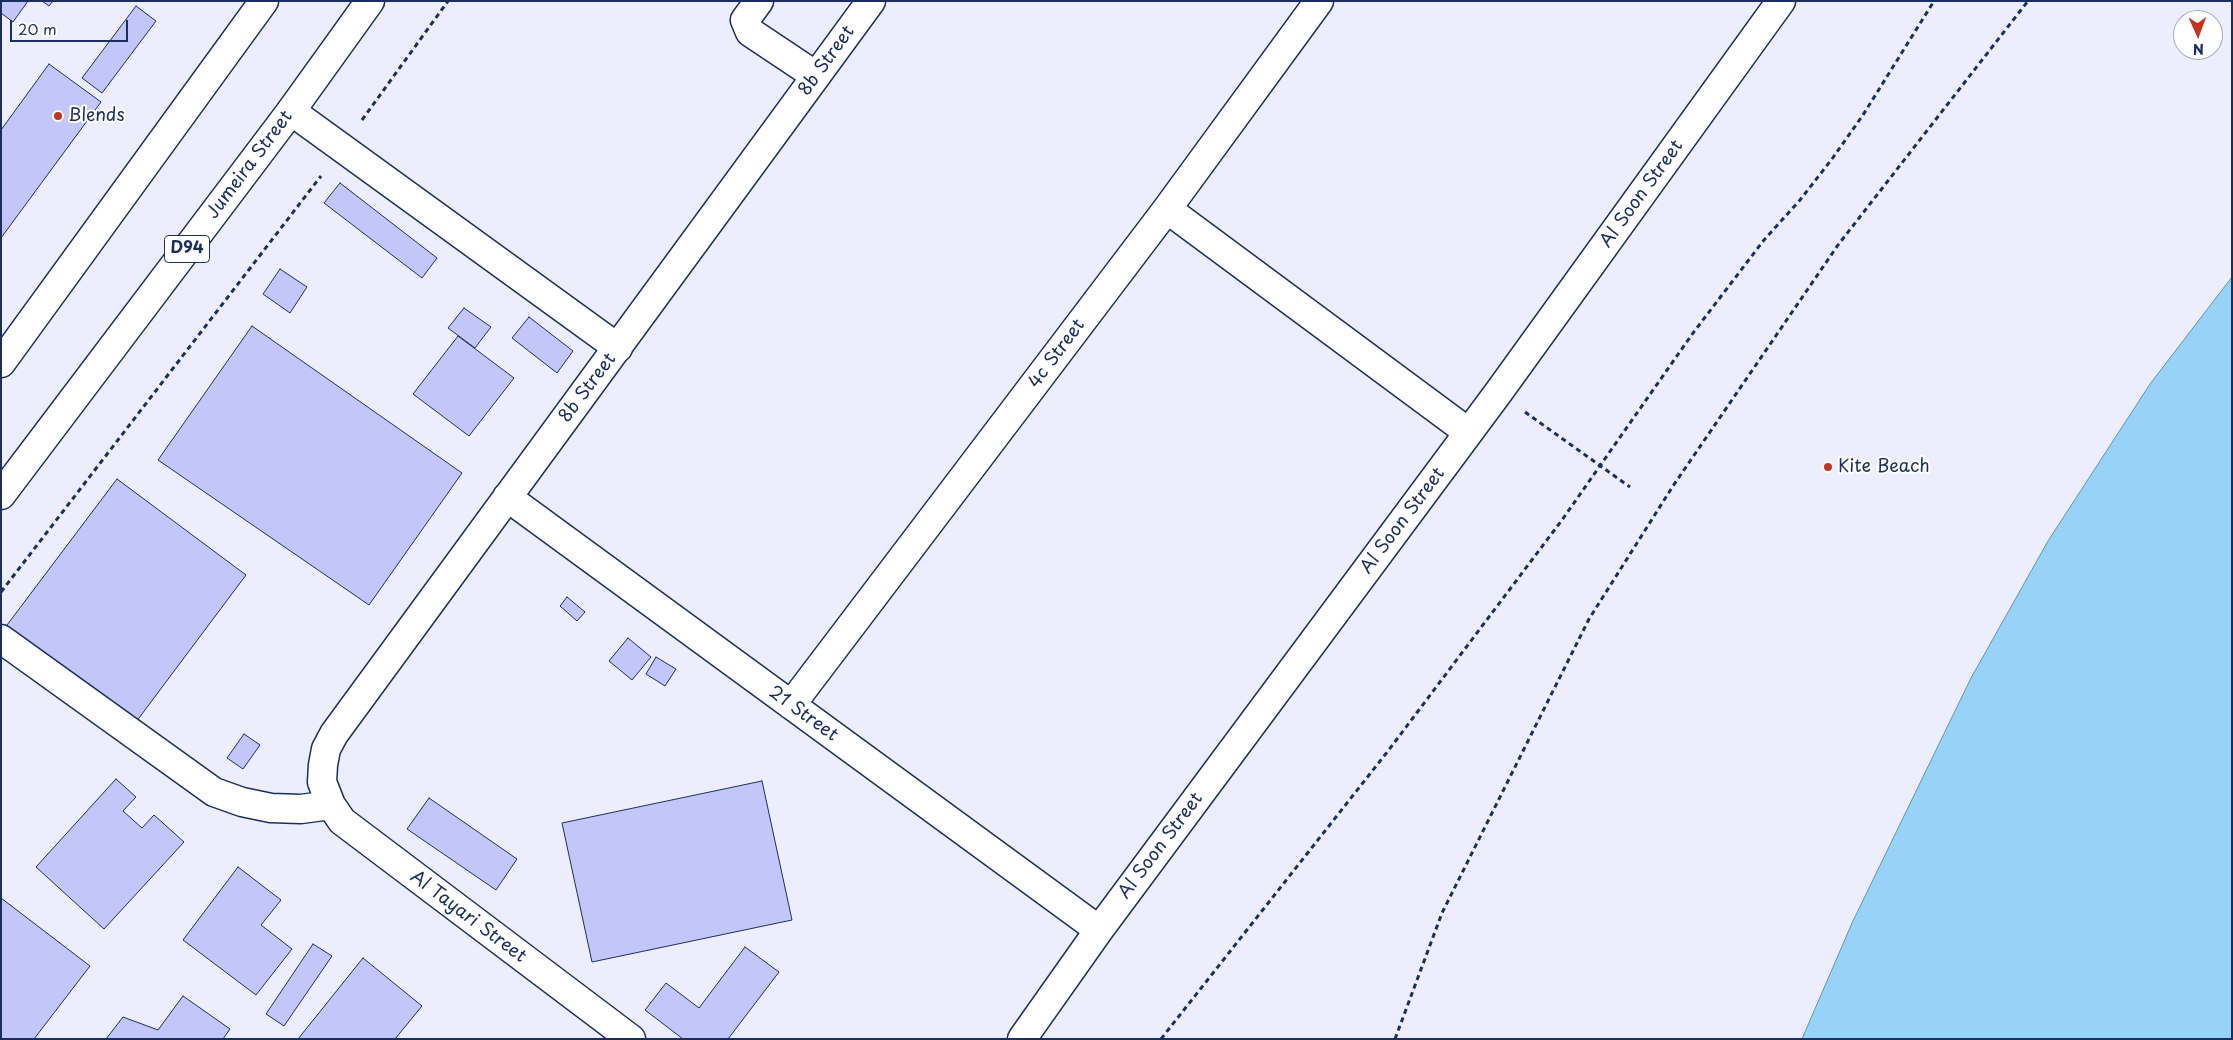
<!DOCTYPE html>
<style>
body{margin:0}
#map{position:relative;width:2233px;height:1040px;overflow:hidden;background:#edeefd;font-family:"Playpen Sans",sans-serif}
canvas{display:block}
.frame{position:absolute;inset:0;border:2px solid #1b2f5e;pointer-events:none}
.north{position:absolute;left:2173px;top:10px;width:50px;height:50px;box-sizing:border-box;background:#fff;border:1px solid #a4acbf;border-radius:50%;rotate:178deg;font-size:14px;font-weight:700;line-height:20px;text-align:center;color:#1b2f5e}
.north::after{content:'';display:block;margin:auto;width:18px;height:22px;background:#c8321e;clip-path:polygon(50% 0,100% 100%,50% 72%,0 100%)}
.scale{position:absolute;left:10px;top:20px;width:118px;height:22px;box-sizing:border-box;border:2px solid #1b2f5e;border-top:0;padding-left:6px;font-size:15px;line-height:18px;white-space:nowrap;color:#1b2f5e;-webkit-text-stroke:4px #fff;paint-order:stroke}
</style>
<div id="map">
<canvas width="2233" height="1040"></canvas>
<div class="frame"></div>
<div class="north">N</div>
<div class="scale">20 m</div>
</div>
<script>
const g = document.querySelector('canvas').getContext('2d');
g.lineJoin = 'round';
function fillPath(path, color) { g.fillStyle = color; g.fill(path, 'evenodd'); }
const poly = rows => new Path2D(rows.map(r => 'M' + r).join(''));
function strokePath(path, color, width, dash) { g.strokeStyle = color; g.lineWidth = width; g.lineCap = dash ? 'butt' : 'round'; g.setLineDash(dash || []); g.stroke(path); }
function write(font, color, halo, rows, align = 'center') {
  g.font = font + ' "Playpen Sans",sans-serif'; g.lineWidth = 4; g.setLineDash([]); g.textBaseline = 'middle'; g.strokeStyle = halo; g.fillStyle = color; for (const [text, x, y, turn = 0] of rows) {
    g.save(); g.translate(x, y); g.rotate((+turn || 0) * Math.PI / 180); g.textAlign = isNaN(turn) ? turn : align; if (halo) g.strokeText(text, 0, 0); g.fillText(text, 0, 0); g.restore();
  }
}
const water = poly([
 [2232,277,2232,1039,1802,1039,1852,923,1971,678,2048,541,2150,384,2232,277]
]);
fillPath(water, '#96d3f7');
strokePath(water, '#6591ba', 1);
const building = poly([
 [1,1,28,1,13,22,1,13,1,1],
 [42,1,53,1,49,6,42,1],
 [136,6,156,21,102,93,82,78,136,6],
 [49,64,101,102,1,238,1,130,49,64],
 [340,183,437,258,422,278,324,203,340,183],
 [280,269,307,287,290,313,263,294,280,269],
 [464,308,491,327,475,348,448,328,464,308],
 [529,317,573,351,557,373,512,338,529,317],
 [252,326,462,473,369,605,158,460,252,326],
 [458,336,514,378,469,436,413,394,458,336],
 [117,479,246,575,130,730,1,633,117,479],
 [567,597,585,612,577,621,560,606,567,597],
 [628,638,651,657,632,680,609,661,628,638],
 [656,657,676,669,665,686,646,674,656,657],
 [244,734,260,745,243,769,227,758,244,734],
 [116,779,136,797,123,811,142,828,154,815,184,842,104,929,36,867,116,779],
 [762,781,792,920,592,962,562,823,762,781],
 [429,798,517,859,496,890,407,829,429,798],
 [238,867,281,900,261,925,292,949,256,995,183,940,238,867],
 [1,898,90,966,34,1039,1,1039,1,898],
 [313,944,332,956,284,1026,266,1014,313,944],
 [745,947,779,972,728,1039,683,1039,645,1010,666,983,699,1008,745,947],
 [363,958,422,1006,395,1039,298,1039,363,958],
 [183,996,230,1029,223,1039,106,1039,123,1017,158,1030,183,996]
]);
fillPath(building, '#c2c6f9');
strokePath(building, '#1b2f5e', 1);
const minor = poly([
 [759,1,745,20,750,32,816,76],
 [291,111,618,348],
 [1167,209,1468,432],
 [507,497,1099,930],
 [1,639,214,792,242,802,271,808,301,809,331,805],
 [791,705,1167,209,1319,1],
 [631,1039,342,821,331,805,322,782,323,765,326,749,334,734,871,1],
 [1022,1039,1099,930,1498,393,1781,1]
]);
const major = poly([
 [1,363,264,1],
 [1,495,291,111,370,1]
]);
strokePath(minor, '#1b2f5e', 31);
strokePath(major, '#1b2f5e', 31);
strokePath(poly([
 [362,120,448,1],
 [1525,412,1630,487],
 [1,592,321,176],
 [1161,1039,1388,751,1562,520,1693,333,1764,240,1800,200,1832,159,1863,115,1934,1],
 [1395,1039,1442,913,1589,619,1673,486,1838,245,2028,1]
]), '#1b2f5e', 3, [5, 4]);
strokePath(minor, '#fff', 28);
strokePath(major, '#fff', 28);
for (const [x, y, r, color] of [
 [58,116,5,"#c8321e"],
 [1828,467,5,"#c8321e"]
]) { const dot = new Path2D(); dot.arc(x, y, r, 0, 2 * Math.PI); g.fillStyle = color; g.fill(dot); strokePath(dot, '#fff', 2); }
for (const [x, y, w] of [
 [187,249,45]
]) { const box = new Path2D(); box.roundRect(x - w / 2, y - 13.5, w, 27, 4); g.fillStyle = '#fff'; g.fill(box); strokePath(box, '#1b2f5e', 1); }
write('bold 16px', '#1b2f5e', null, [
 ["D94",187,249]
]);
write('18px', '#1b2f5e', '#fff', [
 ["8b Street",827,61,-54],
 ["Jumeira Street",250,165,-53],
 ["Al Soon Street",1642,194,-54],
 ["4c Street",1057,354,-53],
 ["8b Street",588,388,-53],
 ["Al Soon Street",1403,521,-53],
 ["21 Street",803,714,36],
 ["Al Soon Street",1161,846,-53],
 ["Al Tayari Street",468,917,37]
]);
write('18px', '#1b2f5e', '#fff', [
 ["Blends",68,116],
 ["Kite Beach",1838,467]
], 'left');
</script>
